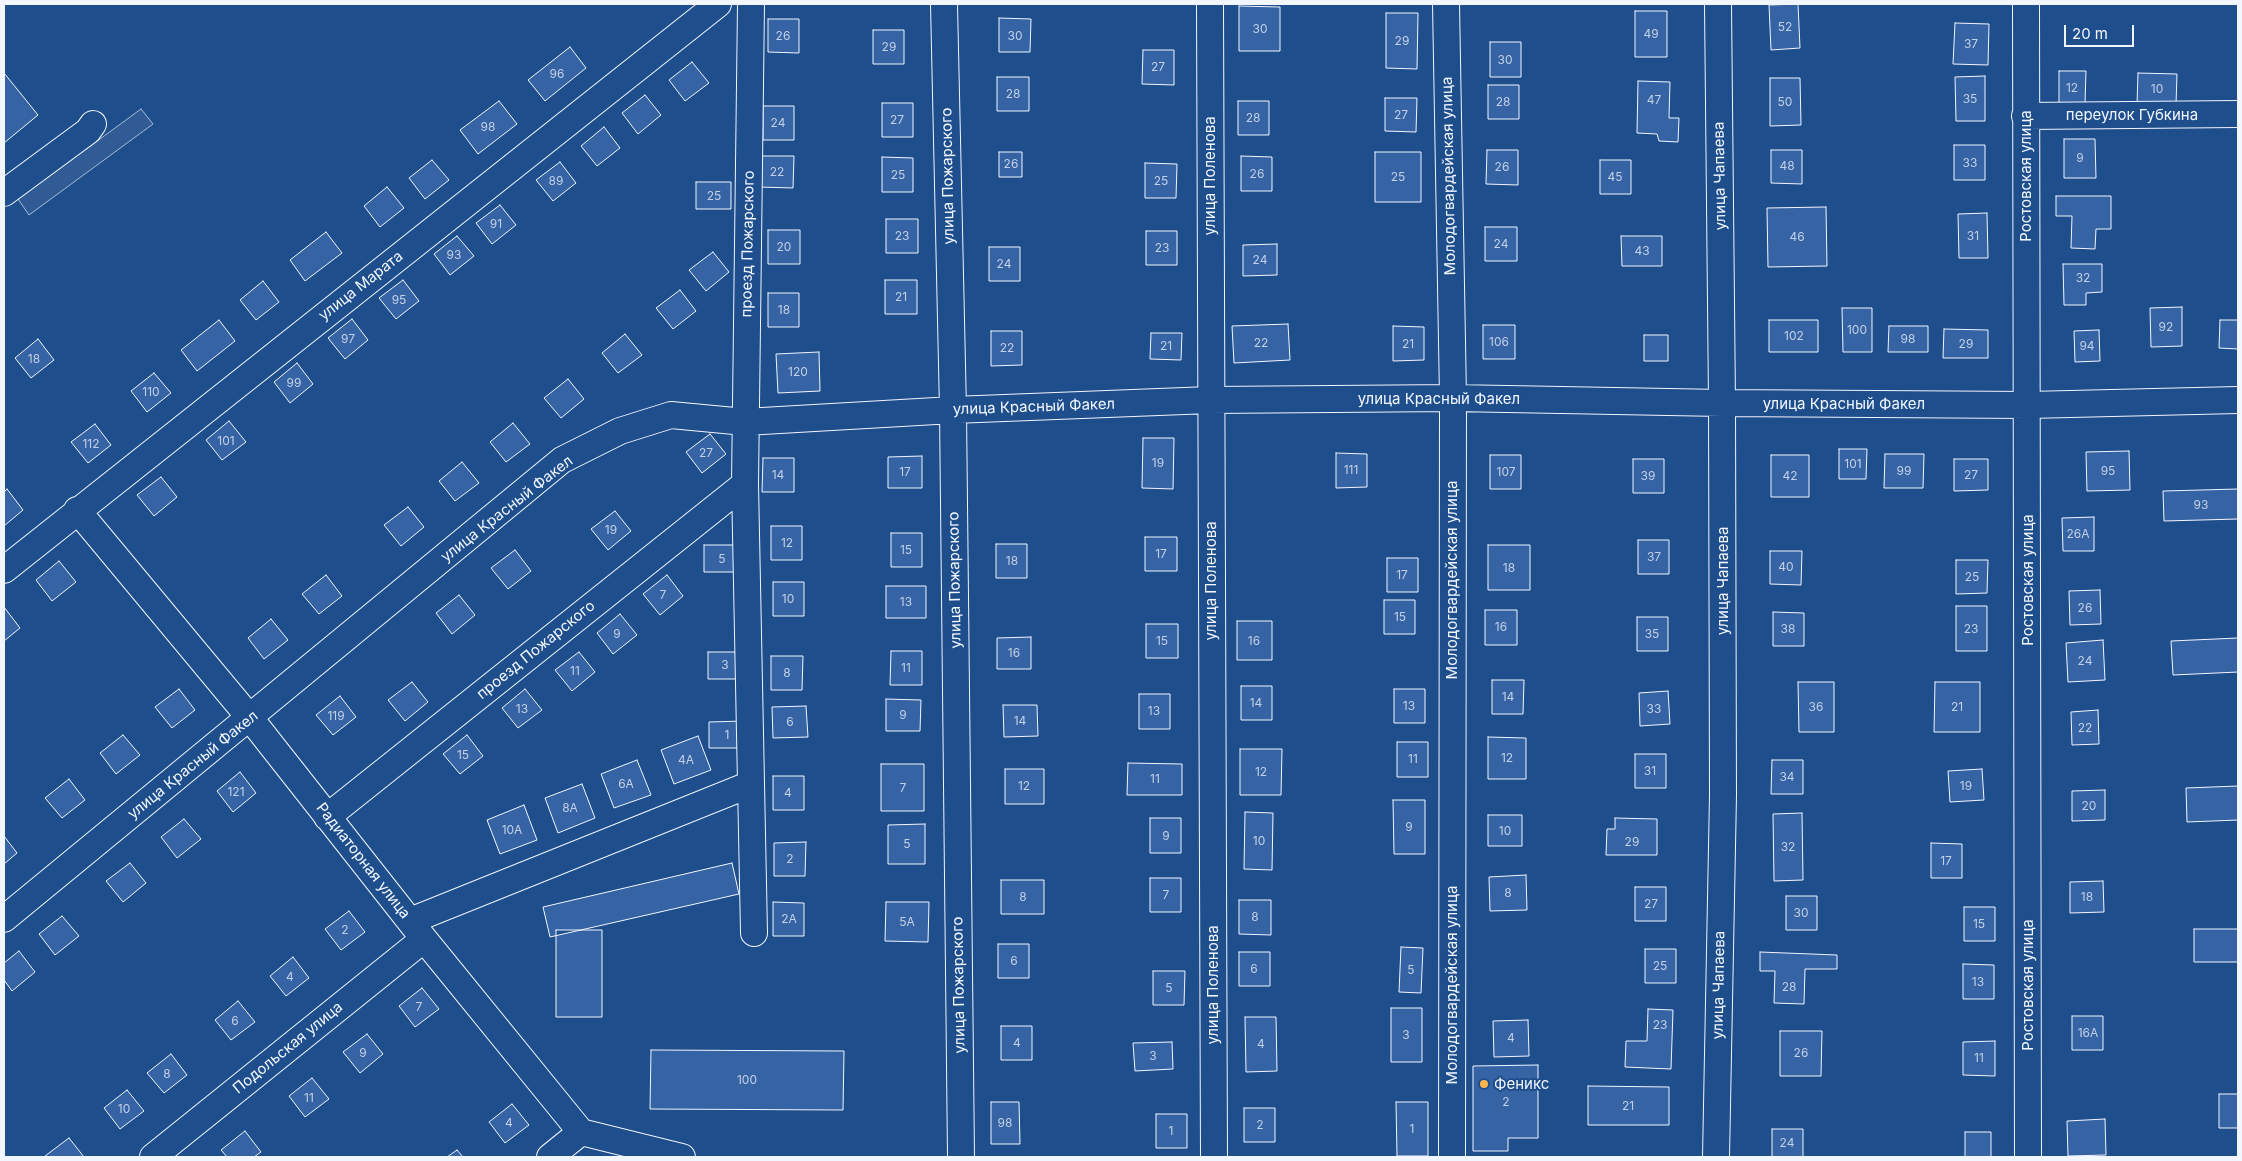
<!DOCTYPE html>
<meta charset="utf-8">
<style>
body{margin:0}
#map{position:relative;width:2242px;height:1161px;overflow:hidden;background:#1f4e8c;font-family:Inter,sans-serif}
canvas{display:block}
.frame{position:absolute;inset:0;border:5px solid #f2f6ff;pointer-events:none}
.scale{position:absolute;left:2064px;top:25px;width:70px;height:22px;box-sizing:border-box;border:2px solid #f2f6ff;border-top:0;padding-left:6px;font-size:15px;line-height:18px;white-space:nowrap;color:#f2f6ff;-webkit-text-stroke:4px #1f4e8c;paint-order:stroke}
</style>
<div id="map">
<canvas width="2242" height="1161"></canvas>
<div class="frame"></div>
<div class="scale">20 m</div>
</div>
<script>
const g = document.querySelector('canvas').getContext('2d');
g.lineJoin = 'round';
function fillPath(path, color) { g.fillStyle = color; g.fill(path, 'evenodd'); }
const poly = rows => new Path2D(rows.map(r => 'M' + r).join(''));
function strokePath(path, color, width, dash) { g.strokeStyle = color; g.lineWidth = width; g.lineCap = dash ? 'butt' : 'round'; g.setLineDash(dash || []); g.stroke(path); }
function write(font, color, halo, rows, align = 'center') {
  g.font = font + ' Inter,sans-serif'; g.lineWidth = 4; g.setLineDash([]); g.textBaseline = 'middle'; g.strokeStyle = halo; g.fillStyle = color; for (const [text, x, y, turn = 0] of rows) {
    g.save(); g.translate(x, y); g.rotate((+turn || 0) * Math.PI / 180); g.textAlign = isNaN(turn) ? turn : align; if (halo) g.strokeText(text, 0, 0); g.fillText(text, 0, 0); g.restore();
  }
}
const built = poly([
 [141,109,153,124,29,215,18,199,141,109]
]);
fillPath(built, '#305b95');
strokePath(built, '#a8bbd7', 1);
const building = poly([
 [1798,4,1800,48,1771,50,1769,5,1798,4],
 [1239,6,1280,7,1280,51,1239,51,1239,6],
 [1635,11,1667,11,1667,57,1635,57,1635,11],
 [1386,13,1418,13,1417,69,1386,68,1386,13],
 [999,18,1031,19,1030,52,999,52,999,18],
 [768,19,799,19,799,53,768,52,768,19],
 [1955,23,1989,24,1988,65,1953,64,1955,23],
 [873,30,904,30,904,64,873,64,873,30],
 [1490,42,1521,42,1521,77,1490,77,1490,42],
 [570,47,586,68,545,101,528,80,570,47],
 [1143,50,1174,50,1174,85,1142,84,1143,50],
 [692,62,709,83,685,101,669,80,692,62],
 [2059,71,2086,71,2085,104,2059,104,2059,71],
 [4,73,38,115,4,143,4,73],
 [2138,73,2177,74,2176,105,2137,105,2138,73],
 [1985,76,1985,121,1956,121,1955,77,1985,76],
 [997,77,1029,77,1029,111,997,111,997,77],
 [1770,78,1800,78,1801,125,1770,126,1770,78],
 [1638,81,1670,82,1669,118,1679,118,1678,142,1659,141,1657,134,1637,133,1638,81],
 [1488,85,1519,85,1519,119,1488,119,1488,85],
 [645,95,661,115,638,134,622,113,645,95],
 [1385,98,1417,98,1416,132,1385,131,1385,98],
 [499,101,517,124,478,154,460,130,499,101],
 [1238,101,1269,101,1269,135,1238,135,1238,101],
 [882,103,913,103,913,137,882,137,882,103],
 [763,106,794,106,794,140,763,140,763,106],
 [604,127,620,148,597,166,581,146,604,127],
 [2064,139,2095,139,2096,178,2064,178,2064,139],
 [1954,145,1985,145,1985,180,1954,180,1954,145],
 [1487,150,1518,150,1518,185,1486,184,1487,150],
 [1771,150,1802,150,1802,184,1771,183,1771,150],
 [999,152,1022,152,1022,177,999,177,999,152],
 [1375,152,1421,152,1421,202,1375,202,1375,152],
 [760,156,794,156,793,188,759,187,760,156],
 [1241,156,1272,157,1272,191,1241,191,1241,156],
 [882,157,913,158,913,192,882,192,882,157],
 [432,160,449,180,425,199,409,178,432,160],
 [1600,160,1631,160,1631,194,1600,194,1600,160],
 [560,162,576,183,553,201,536,180,560,162],
 [1145,163,1177,164,1176,198,1145,198,1145,163],
 [696,182,731,182,731,209,696,209,696,182],
 [387,187,404,208,380,227,364,206,387,187],
 [2056,196,2111,196,2111,229,2096,229,2095,249,2071,248,2072,216,2056,216,2056,196],
 [500,205,516,225,492,244,476,223,500,205],
 [1826,207,1827,266,1768,267,1767,208,1826,207],
 [1987,213,1988,258,1959,258,1958,214,1987,213],
 [886,219,918,219,918,253,886,253,886,219],
 [1485,227,1517,227,1517,261,1485,261,1485,227],
 [768,230,800,230,800,264,768,264,768,230],
 [1146,231,1177,231,1177,265,1146,265,1146,231],
 [326,232,342,253,305,281,290,260,326,232],
 [457,236,474,256,450,275,434,254,457,236],
 [1621,236,1662,236,1662,266,1622,266,1621,236],
 [1277,244,1277,275,1243,276,1243,245,1277,244],
 [989,247,1020,247,1020,281,989,281,989,247],
 [713,252,729,272,706,291,689,270,713,252],
 [2063,264,2102,264,2102,292,2086,293,2086,305,2064,305,2063,264],
 [403,280,419,301,396,319,379,298,403,280],
 [885,280,917,280,917,314,885,314,885,280],
 [263,281,279,302,256,320,240,300,263,281],
 [680,290,696,311,673,329,656,308,680,290],
 [768,293,799,293,799,327,768,327,768,293],
 [2182,307,2182,346,2151,347,2150,308,2182,307],
 [1842,308,1872,308,1872,352,1843,352,1842,308],
 [352,319,368,340,345,359,328,338,352,319],
 [219,320,235,341,197,371,181,350,219,320],
 [1769,320,1818,320,1818,352,1769,352,1769,320],
 [2220,320,2238,320,2238,349,2219,348,2220,320],
 [1288,324,1290,360,1234,363,1232,326,1288,324],
 [1483,325,1515,325,1515,359,1483,359,1483,325],
 [1393,326,1424,327,1424,360,1393,361,1393,326],
 [1889,326,1928,326,1928,352,1888,352,1889,326],
 [1944,329,1988,330,1988,358,1943,358,1944,329],
 [2099,330,2100,361,2075,362,2074,331,2099,330],
 [991,331,1022,331,1022,365,991,366,991,331],
 [1151,333,1182,333,1181,360,1150,359,1151,333],
 [625,334,642,355,618,373,602,353,625,334],
 [1644,335,1668,335,1668,361,1644,361,1644,335],
 [38,339,54,360,31,378,15,358,38,339],
 [819,352,820,391,778,393,776,354,819,352],
 [297,363,313,384,290,403,274,382,297,363],
 [154,373,171,393,147,412,131,391,154,373],
 [568,379,584,399,561,418,544,398,568,379],
 [229,421,246,442,222,460,206,440,229,421],
 [513,423,530,444,506,462,490,442,513,423],
 [95,424,111,445,88,463,71,442,95,424],
 [710,434,726,454,702,473,686,452,710,434],
 [1143,438,1174,438,1173,489,1142,488,1143,438],
 [1839,449,1867,449,1866,479,1839,479,1839,449],
 [2129,451,2130,490,2087,491,2086,452,2129,451],
 [1336,453,1367,454,1367,487,1336,488,1336,453],
 [1885,454,1924,454,1923,488,1884,488,1885,454],
 [1490,455,1521,455,1521,489,1490,489,1490,455],
 [1771,455,1809,455,1809,497,1771,497,1771,455],
 [922,456,922,488,888,488,888,457,922,456],
 [763,458,794,458,794,492,762,492,763,458],
 [1633,459,1664,459,1664,493,1633,493,1633,459],
 [1954,459,1988,459,1988,490,1954,491,1954,459],
 [462,462,479,483,455,501,439,481,462,462],
 [161,477,177,497,154,516,137,495,161,477],
 [7,489,23,510,4,526,4,492,7,489],
 [2238,489,2238,519,2164,521,2163,491,2238,489],
 [408,507,424,527,401,546,384,525,408,507],
 [615,511,631,531,608,550,591,529,615,511],
 [2094,517,2094,551,2063,551,2062,518,2094,517],
 [771,526,802,526,802,560,771,560,771,526],
 [891,533,922,533,922,567,891,567,891,533],
 [1145,537,1177,537,1177,571,1145,571,1145,537],
 [1638,540,1669,540,1669,574,1638,574,1638,540],
 [996,544,1027,544,1027,578,996,578,996,544],
 [704,545,739,545,739,572,704,572,704,545],
 [1488,545,1530,545,1530,590,1488,590,1488,545],
 [515,550,531,571,508,589,491,568,515,550],
 [1770,551,1802,551,1801,585,1770,584,1770,551],
 [1387,558,1418,558,1418,592,1387,592,1387,558],
 [1956,560,1988,560,1987,593,1956,594,1956,560],
 [59,561,76,582,52,601,36,580,59,561],
 [326,575,342,596,319,614,302,594,326,575],
 [667,575,683,596,660,615,643,594,667,575],
 [773,582,804,582,804,616,773,616,773,582],
 [886,586,926,586,926,618,886,618,886,586],
 [2100,590,2101,624,2070,625,2069,591,2100,590],
 [459,595,475,615,452,634,436,613,459,595],
 [1384,600,1415,600,1415,634,1384,634,1384,600],
 [1956,606,1987,606,1987,651,1956,651,1956,606],
 [4,607,20,628,4,641,4,607],
 [1485,610,1517,610,1517,645,1485,645,1485,610],
 [1773,612,1804,613,1804,646,1773,646,1773,612],
 [620,614,637,635,613,654,597,633,620,614],
 [1637,617,1668,617,1668,651,1637,651,1637,617],
 [271,619,288,640,264,659,248,638,271,619],
 [1237,621,1272,621,1272,660,1237,660,1237,621],
 [1146,624,1178,624,1178,658,1146,658,1146,624],
 [1031,637,1031,669,997,669,997,638,1031,637],
 [2238,638,2238,672,2173,675,2171,641,2238,638],
 [2103,640,2105,680,2068,682,2066,643,2103,640],
 [891,651,922,651,922,685,890,685,891,651],
 [579,652,595,672,572,691,555,670,579,652],
 [708,652,742,652,743,679,708,679,708,652],
 [771,656,803,656,802,690,771,690,771,656],
 [1492,680,1524,680,1523,714,1492,714,1492,680],
 [412,682,428,702,405,721,388,700,412,682],
 [1798,682,1834,682,1834,732,1799,732,1798,682],
 [1935,682,1980,682,1980,732,1934,732,1935,682],
 [1241,686,1272,686,1272,720,1241,720,1241,686],
 [179,689,195,710,172,728,155,707,179,689],
 [525,689,542,710,518,728,502,708,525,689],
 [1394,689,1425,689,1425,723,1394,723,1394,689],
 [1668,691,1670,724,1640,726,1639,693,1668,691],
 [1139,694,1170,694,1170,729,1139,729,1139,694],
 [340,696,356,717,333,735,316,715,340,696],
 [886,699,921,700,920,731,886,731,886,699],
 [1003,705,1037,705,1038,736,1004,737,1003,705],
 [806,706,808,737,773,738,772,707,806,706],
 [2098,710,2099,744,2072,745,2071,712,2098,710],
 [744,721,744,748,709,748,709,722,744,721],
 [123,735,140,755,116,774,100,753,123,735],
 [467,735,483,756,460,774,443,754,467,735],
 [698,736,711,770,674,784,661,750,698,736],
 [1488,737,1526,738,1526,779,1488,779,1488,737],
 [1397,742,1428,742,1428,777,1397,777,1397,742],
 [1240,749,1282,749,1281,795,1240,795,1240,749],
 [1635,754,1666,754,1666,788,1635,788,1635,754],
 [637,760,651,795,614,808,601,774,637,760],
 [1772,760,1803,760,1803,794,1771,794,1772,760],
 [1128,763,1182,764,1182,795,1127,795,1128,763],
 [881,764,924,764,924,811,881,811,881,764],
 [1005,769,1044,769,1044,804,1005,804,1005,769],
 [1982,769,1984,800,1950,802,1948,771,1982,769],
 [240,772,256,793,233,812,217,791,240,772],
 [773,776,804,776,804,810,773,810,773,776],
 [69,779,85,800,62,818,45,798,69,779],
 [582,784,595,818,558,833,545,798,582,784],
 [2238,786,2238,820,2187,822,2186,788,2238,786],
 [2105,790,2105,820,2072,821,2072,791,2105,790],
 [1393,800,1425,800,1425,854,1394,854,1393,800],
 [524,805,537,840,500,854,487,820,524,805],
 [1245,812,1273,813,1272,870,1244,869,1245,812],
 [1802,813,1803,880,1774,881,1773,814,1802,813],
 [1488,815,1522,815,1522,846,1488,846,1488,815],
 [1150,818,1181,818,1181,853,1150,853,1150,818],
 [1615,818,1657,819,1657,855,1606,855,1607,829,1615,829,1615,818],
 [184,819,201,839,177,858,161,837,184,819],
 [925,824,925,864,888,864,888,825,925,824],
 [4,836,17,853,4,864,4,836],
 [806,842,805,876,774,876,774,843,806,842],
 [1931,843,1962,844,1962,878,1931,878,1931,843],
 [130,863,146,883,123,902,106,881,130,863],
 [732,863,739,894,550,937,543,907,732,863],
 [1526,875,1527,910,1490,911,1489,877,1526,875],
 [1150,878,1181,878,1181,912,1150,912,1150,878],
 [1001,880,1044,880,1044,914,1001,914,1001,880],
 [2103,881,2104,912,2070,913,2070,882,2103,881],
 [1635,887,1666,887,1666,921,1635,921,1635,887],
 [1786,896,1817,896,1817,930,1786,930,1786,896],
 [1239,900,1271,900,1271,935,1239,934,1239,900],
 [773,902,804,903,804,936,773,936,773,902],
 [886,902,929,902,928,942,885,941,886,902],
 [1964,907,1995,907,1995,941,1964,941,1964,907],
 [349,911,365,932,341,950,325,929,349,911],
 [62,916,79,936,55,955,39,934,62,916],
 [2194,929,2238,929,2238,962,2194,962,2194,929],
 [556,930,602,930,602,1017,556,1017,556,930],
 [998,944,1029,944,1029,978,998,978,998,944],
 [1401,947,1423,948,1421,993,1399,992,1401,947],
 [1645,949,1676,949,1676,983,1645,983,1645,949],
 [19,951,35,972,12,991,4,980,4,963,19,951],
 [1239,952,1270,952,1270,986,1239,986,1239,952],
 [1760,952,1837,955,1837,969,1805,969,1804,1004,1774,1003,1775,971,1760,971,1760,952],
 [293,957,309,978,286,996,270,976,293,957],
 [1963,964,1994,965,1994,999,1963,999,1963,964],
 [1153,971,1185,971,1184,1005,1153,1005,1153,971],
 [422,988,439,1009,415,1027,399,1006,422,988],
 [238,1001,255,1022,231,1040,215,1020,238,1001],
 [1391,1008,1422,1008,1422,1062,1391,1062,1391,1008],
 [1648,1009,1673,1010,1671,1069,1625,1067,1626,1041,1647,1041,1648,1009],
 [2072,1016,2103,1016,2103,1050,2072,1050,2072,1016],
 [1245,1017,1276,1017,1277,1071,1246,1072,1245,1017],
 [1528,1020,1529,1056,1494,1057,1493,1021,1528,1020],
 [1001,1026,1032,1026,1032,1060,1001,1060,1001,1026],
 [1780,1031,1822,1031,1821,1076,1780,1076,1780,1031],
 [367,1034,383,1054,360,1073,343,1052,367,1034],
 [1995,1041,1995,1076,1963,1075,1963,1042,1995,1041],
 [1172,1042,1173,1069,1135,1071,1133,1043,1172,1042],
 [651,1050,844,1051,843,1110,650,1109,651,1050],
 [171,1054,187,1075,164,1093,147,1073,171,1054],
 [1538,1065,1538,1138,1508,1138,1508,1151,1473,1151,1473,1066,1538,1065],
 [312,1078,329,1099,305,1117,289,1096,312,1078],
 [1588,1086,1669,1087,1669,1125,1588,1125,1588,1086],
 [127,1090,144,1111,120,1129,104,1108,127,1090],
 [2219,1094,2238,1094,2238,1128,2219,1128,2219,1094],
 [991,1102,1019,1102,1020,1144,991,1144,991,1102],
 [1396,1102,1428,1102,1428,1156,1397,1156,1396,1102],
 [512,1104,529,1125,505,1143,489,1122,512,1104],
 [1244,1108,1275,1108,1275,1142,1244,1142,1244,1108],
 [1156,1114,1187,1114,1187,1148,1156,1148,1156,1114],
 [2105,1119,2106,1155,2068,1156,2067,1121,2105,1119],
 [1772,1129,1803,1129,1803,1157,1772,1157,1772,1129],
 [245,1131,261,1152,254,1157,227,1157,221,1150,245,1131],
 [1965,1132,1991,1132,1991,1157,1965,1157,1965,1132],
 [69,1138,84,1157,46,1157,45,1156,69,1138],
 [457,1150,463,1157,447,1157,457,1150]
]);
fillPath(building, '#3563a3');
strokePath(building, '#f2f6ff', 1);
const minor = poly([
 [751,4,745,484,754,933],
 [944,4,953,410,961,1157],
 [1210,4,1214,1157],
 [1446,4,1453,398,1452,1157],
 [2026,4,2028,1157],
 [2025,116,2238,114],
 [4,193,88,131,93,124],
 [77,510,250,718,424,939,581,1132,682,1157],
 [4,570,718,4],
 [327,817,745,484],
 [4,919,562,460,620,431,671,415,745,422,953,410,1210,400,1453,398,1722,403,2028,405,2238,400],
 [410,921,751,784],
 [153,1157,424,939],
 [550,1157,581,1132],
 [1716,1157,1723,795,1722,403,1718,4]
]);
strokePath(minor, '#f2f6ff', 28);
strokePath(minor, '#1f4e8c', 26);
for (const [x, y, r, color] of [
 [1484,1084,5,"#ffb74d"]
]) { const dot = new Path2D(); dot.arc(x, y, r, 0, 2 * Math.PI); g.fillStyle = color; g.fill(dot); strokePath(dot, '#1f4e8c', 2); }
write('12px', '#c3d1e8', null, [
 ["52",1785,27],
 ["30",1260,29],
 ["49",1651,34],
 ["26",783,36],
 ["30",1015,36],
 ["29",1402,41],
 ["37",1971,44],
 ["29",889,47],
 ["30",1505,60],
 ["27",1158,67],
 ["96",557,74],
 ["12",2072,88],
 ["10",2157,89],
 ["28",1013,94],
 ["35",1970,99],
 ["47",1654,100],
 ["28",1503,102],
 ["50",1785,102],
 ["27",1401,115],
 ["28",1253,118],
 ["27",897,120],
 ["24",778,123],
 ["98",488,127],
 ["9",2080,158],
 ["33",1970,163],
 ["26",1011,164],
 ["48",1787,166],
 ["26",1502,167],
 ["22",777,172],
 ["26",1257,174],
 ["25",898,175],
 ["25",1398,177],
 ["45",1615,177],
 ["89",556,181],
 ["25",1161,181],
 ["25",714,196],
 ["91",496,224],
 ["23",902,236],
 ["31",1973,236],
 ["46",1797,237],
 ["24",1501,244],
 ["20",784,247],
 ["23",1162,248],
 ["43",1642,251],
 ["93",454,255],
 ["24",1260,260],
 ["24",1004,264],
 ["32",2083,278],
 ["21",901,297],
 ["95",399,300],
 ["18",784,310],
 ["92",2166,327],
 ["100",1857,330],
 ["102",1794,336],
 ["97",348,339],
 ["98",1908,339],
 ["106",1499,342],
 ["22",1261,343],
 ["21",1408,344],
 ["29",1966,344],
 ["21",1166,346],
 ["94",2087,346],
 ["22",1007,348],
 ["18",34,359],
 ["120",798,372],
 ["99",294,383],
 ["110",151,392],
 ["101",226,441],
 ["112",91,444],
 ["27",706,453],
 ["19",1158,463],
 ["101",1853,464],
 ["111",1351,470],
 ["99",1904,471],
 ["95",2108,471],
 ["17",905,472],
 ["107",1506,472],
 ["14",778,475],
 ["27",1971,475],
 ["39",1648,476],
 ["42",1790,476],
 ["93",2201,505],
 ["19",611,530],
 ["26А",2078,534],
 ["12",787,543],
 ["15",906,550],
 ["17",1161,554],
 ["37",1654,557],
 ["5",722,559],
 ["18",1012,561],
 ["40",1786,567],
 ["18",1509,568],
 ["17",1402,575],
 ["25",1972,577],
 ["7",663,595],
 ["10",788,599],
 ["13",906,602],
 ["26",2085,608],
 ["15",1400,617],
 ["16",1501,627],
 ["38",1788,629],
 ["23",1971,629],
 ["9",617,634],
 ["35",1652,634],
 ["15",1162,641],
 ["16",1254,641],
 ["16",1014,653],
 ["24",2085,661],
 ["3",725,665],
 ["11",906,668],
 ["11",575,671],
 ["8",787,673],
 ["14",1508,697],
 ["14",1256,703],
 ["13",1409,706],
 ["36",1816,707],
 ["21",1957,707],
 ["13",522,709],
 ["33",1654,709],
 ["13",1154,711],
 ["9",903,715],
 ["119",336,716],
 ["14",1020,721],
 ["6",790,722],
 ["22",2085,728],
 ["1",727,735],
 ["15",463,755],
 ["12",1507,758],
 ["11",1413,759],
 ["4А",686,760],
 ["31",1650,771],
 ["12",1261,772],
 ["34",1787,777],
 ["11",1155,779],
 ["6А",626,784],
 ["12",1024,786],
 ["19",1966,786],
 ["7",903,788],
 ["121",236,792],
 ["4",788,793],
 ["20",2089,806],
 ["8А",570,808],
 ["9",1409,827],
 ["10А",512,830],
 ["10",1505,831],
 ["9",1166,836],
 ["10",1259,841],
 ["29",1632,842],
 ["5",907,844],
 ["32",1788,847],
 ["2",790,859],
 ["17",1946,861],
 ["8",1508,893],
 ["7",1166,895],
 ["8",1023,897],
 ["18",2087,897],
 ["27",1651,904],
 ["30",1801,913],
 ["8",1255,917],
 ["2А",789,919],
 ["5А",907,922],
 ["15",1979,924],
 ["2",345,930],
 ["6",1014,961],
 ["25",1660,966],
 ["6",1254,969],
 ["5",1411,970],
 ["4",290,977],
 ["13",1978,982],
 ["28",1789,987],
 ["5",1169,988],
 ["7",419,1007],
 ["6",235,1021],
 ["23",1660,1025],
 ["16А",2088,1033],
 ["3",1406,1035],
 ["4",1511,1038],
 ["4",1017,1043],
 ["4",1261,1044],
 ["9",363,1053],
 ["26",1801,1053],
 ["3",1153,1056],
 ["11",1979,1058],
 ["8",167,1074],
 ["100",747,1080],
 ["11",309,1098],
 ["2",1506,1102],
 ["21",1628,1106],
 ["10",124,1109],
 ["4",509,1123],
 ["98",1005,1123],
 ["2",1260,1125],
 ["1",1412,1129],
 ["1",1171,1131],
 ["24",1787,1143]
]);
write('15px', '#f2f6ff', '#1f4e8c', [
 ["переулок Губкина",2132,115],
 ["улица Пожарского",948,176,-91],
 ["улица Поленова",1210,176,-90],
 ["Молодогвардейская улица",1449,176,-91],
 ["улица Чапаева",1720,176,-91],
 ["Ростовская улица",2026,176,-90],
 ["проезд Пожарского",748,244,-89],
 ["улица Марата",361,286,-38],
 ["улица Красный Факел",1439,399],
 ["улица Красный Факел",1844,404],
 ["улица Красный Факел",1034,407,-2],
 ["улица Красный Факел",507,509,-38],
 ["улица Пожарского",955,580,-91],
 ["Молодогвардейская улица",1452,580,-90],
 ["Ростовская улица",2028,580,-90],
 ["улица Поленова",1211,581,-90],
 ["улица Чапаева",1723,581,-90],
 ["проезд Пожарского",536,650,-39],
 ["улица Красный Факел",193,765,-39],
 ["Радиаторная улица",363,861,52],
 ["улица Пожарского",959,985,-91],
 ["улица Поленова",1213,985,-90],
 ["Молодогвардейская улица",1452,985,-90],
 ["улица Чапаева",1719,985,-89],
 ["Ростовская улица",2028,985,-90],
 ["Подольская улица",288,1048,-39]
]);
write('15px', '#f2f6ff', '#1f4e8c', [
 ["Феникс",1494,1084]
], 'left');
</script>
